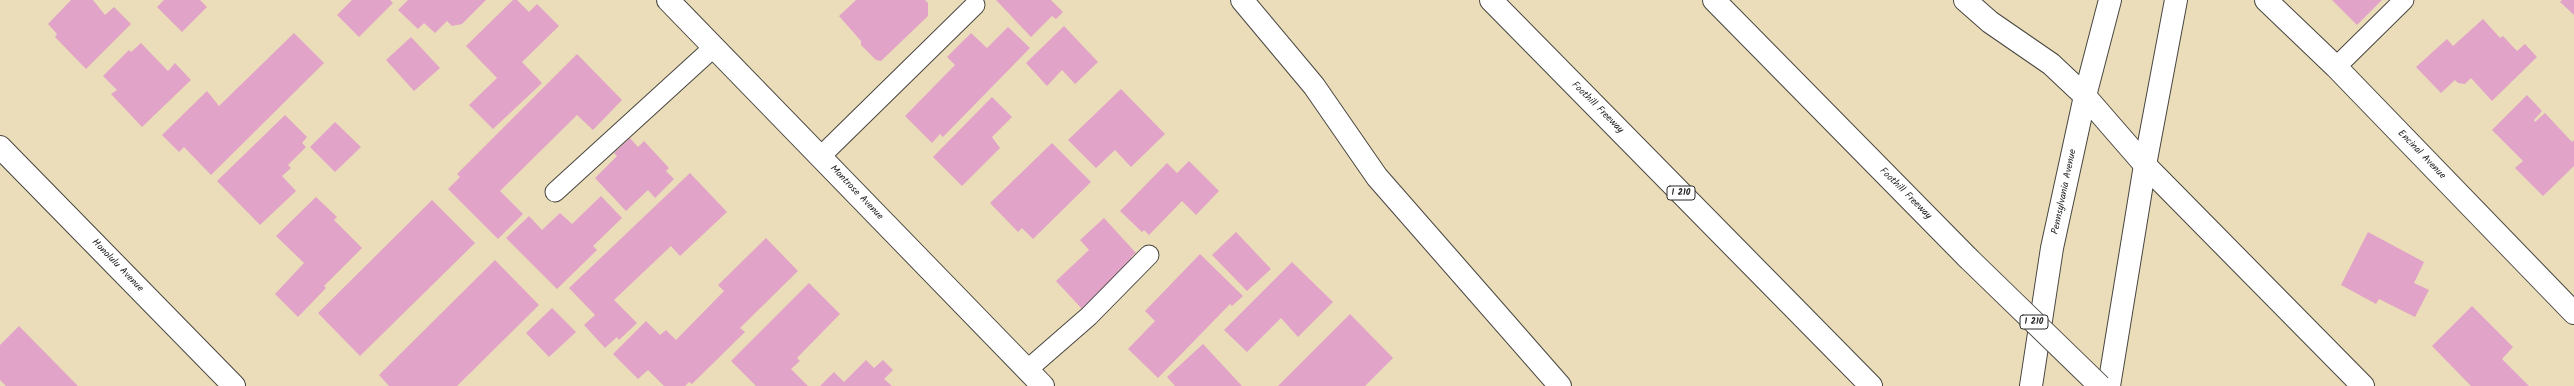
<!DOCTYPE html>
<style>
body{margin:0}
canvas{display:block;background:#ebddb9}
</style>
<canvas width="2574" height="386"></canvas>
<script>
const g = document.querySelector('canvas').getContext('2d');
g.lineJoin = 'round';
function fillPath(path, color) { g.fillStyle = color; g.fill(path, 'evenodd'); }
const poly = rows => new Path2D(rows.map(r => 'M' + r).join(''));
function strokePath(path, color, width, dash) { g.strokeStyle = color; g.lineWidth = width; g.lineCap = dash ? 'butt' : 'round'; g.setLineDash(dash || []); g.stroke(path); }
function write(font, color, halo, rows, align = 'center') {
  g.font = font + ' Kalam,sans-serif'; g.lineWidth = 4; g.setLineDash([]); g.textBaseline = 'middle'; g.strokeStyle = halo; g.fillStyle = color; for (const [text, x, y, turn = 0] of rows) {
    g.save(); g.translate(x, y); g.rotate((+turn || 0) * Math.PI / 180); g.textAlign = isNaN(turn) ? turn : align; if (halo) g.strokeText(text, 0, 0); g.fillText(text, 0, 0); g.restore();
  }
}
fillPath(poly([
 [71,0,93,0,105,15,114,7,131,24,86,69,55,37,57,34,48,24],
 [164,0,200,0,207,7,182,32,157,7],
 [352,0,390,0,393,3,359,37,337,15],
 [408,0,486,0,462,24,452,26,447,21,435,33,424,23,418,29,398,10],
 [513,0,517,0,529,12,537,4,559,26,522,62,542,83,493,129,469,105,497,78,466,46],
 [856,0,925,0,928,3,928,16,881,61,876,60,861,45,861,41,839,16],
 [996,0,1051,0,1063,12,1056,19,1052,16,1031,37],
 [2332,0,2382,0,2357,25],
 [2562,0,2574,0,2574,15,2560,2],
 [2483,19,2500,38,2503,36,2517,51,2525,44,2537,57,2492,101,2471,78,2465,84,2458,83,2455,80,2441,93,2416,67,2447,39,2453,46],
 [1064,26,1098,62,1075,84,1062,70,1047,86,1026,63],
 [1008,27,1030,48,943,137,940,134,932,143,905,116,955,65,947,57,971,33,987,48],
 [294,33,324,63,211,175,184,147,179,152,162,135,207,91,219,106],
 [411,37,440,68,414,91,386,60],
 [141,43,168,71,175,63,191,80,142,127,111,94,117,90,103,76,129,50,131,52],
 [577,54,622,100,593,130,577,115,500,191,523,214,498,239,448,189,460,177,457,174],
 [1121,89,1165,134,1131,167,1115,150,1096,168,1068,140],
 [2527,95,2542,111,2534,120,2535,122,2545,113,2572,142,2574,140,2574,166,2543,196,2515,168,2523,161,2492,130],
 [992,97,1012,117,992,137,1000,148,962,186,933,157],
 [285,115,307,137,302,143,306,147,288,165,291,168,282,176,296,191,260,225,217,181],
 [335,122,361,147,335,172,310,147],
 [630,138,638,147,644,141,669,168,666,171,674,179,655,198,648,190,626,211,595,178,617,156,614,153],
 [1052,143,1091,182,1033,239,1022,228,1018,232,990,203],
 [1189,161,1219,191,1196,215,1182,201,1149,235,1144,230,1142,232,1120,211,1167,163,1177,173],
 [690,173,727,212,680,256,671,246,614,300,637,323,619,340,617,337,605,348,584,325,595,315,569,288],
 [601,196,622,218,593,246,597,250,557,289,506,238,529,216,542,230,560,213,572,224],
 [316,197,337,217,334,220,362,248,324,286,326,288,298,317,275,294,304,263,276,236],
 [432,200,475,243,360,356,318,313],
 [1104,218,1136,253,1131,257,1135,262,1083,310,1056,281,1089,250,1080,240],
 [1236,232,1271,269,1247,291,1212,255],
 [2368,232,2424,262,2414,283,2429,290,2415,317,2379,299,2376,304,2341,285],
 [766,238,798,271,740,328,745,332,692,384,689,382,685,386,664,386,648,370,638,379,613,354,646,321,660,335,666,330,676,340,724,291,718,285],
 [1200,254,1243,296,1232,306,1230,304,1158,378,1128,349,1155,321,1145,311],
 [495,260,539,305,457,386,389,386,379,375],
 [1292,262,1333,302,1298,337,1281,318,1247,352,1224,330],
 [809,283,840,314,797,358,800,361,791,369,808,386,756,386,731,361],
 [2472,306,2513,347,2502,359,2529,386,2471,386,2432,346],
 [552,308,576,332,549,357,526,333],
 [1350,314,1393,358,1365,386,1278,386],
 [19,326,78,386,6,386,0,380,0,345],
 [1203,344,1242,386,1175,386,1167,377],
 [866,360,874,368,883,360,893,370,884,379,892,386,820,386,834,372,844,382]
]), '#e1a3c8');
const lane = poly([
 [2336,67,2404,0],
 [820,157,975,5],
 [555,192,714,47],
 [1027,370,1089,316,1149,255]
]);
const street = poly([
 [668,0,1043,386],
 [2266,0,2336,67,2574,313]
]);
const secondary = poly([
 [0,147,234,386],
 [2031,386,2052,248,2085,96,2110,0],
 [2109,386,2145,165,2176,0]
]);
const highway = poly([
 [1242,0,1314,86,1377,177,1560,386],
 [1491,0,1871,386],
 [1714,0,1968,258],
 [1965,0,1990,22,2051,64,2085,96,2145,165,2363,386]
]);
strokePath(lane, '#484640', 21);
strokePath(street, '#484640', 24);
strokePath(secondary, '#484640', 24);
strokePath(highway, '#484640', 24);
strokePath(lane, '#fff', 19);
strokePath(street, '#fff', 22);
strokePath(secondary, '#fff', 22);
strokePath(highway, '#fff', 22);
const highwayBridge = poly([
 [1968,258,2100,386]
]);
strokePath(highwayBridge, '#484640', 24, []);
strokePath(highwayBridge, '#fff', 22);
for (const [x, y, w] of [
 [1681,193,28],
 [2034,322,28]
]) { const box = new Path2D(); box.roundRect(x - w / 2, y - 7, w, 14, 3); g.fillStyle = '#fff'; g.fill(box); strokePath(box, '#2b2b2b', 1); }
write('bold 9px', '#2b2b2b', null, [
 ["I 210",1681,193],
 ["I 210",2034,322]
]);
write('10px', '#2b2b2b', '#fff', [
 ["Foothill Freeway",1597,108,45],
 ["Encinal Avenue",2421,155,46],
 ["Pennsylvania Avenue",2065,192,-78],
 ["Montrose Avenue",856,193,46],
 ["Foothill Freeway",1905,194,45],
 ["Honolulu Avenue",117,266,46]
]);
</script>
